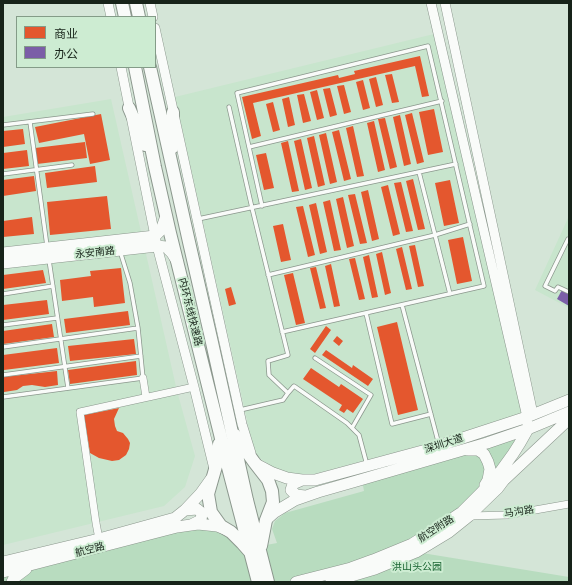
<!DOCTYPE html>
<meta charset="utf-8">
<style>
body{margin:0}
#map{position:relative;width:572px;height:585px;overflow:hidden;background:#d4e5d7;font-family:"Fira Sans Condensed","Noto Sans SC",sans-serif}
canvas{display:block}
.frame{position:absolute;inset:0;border:4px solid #172319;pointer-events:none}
.legend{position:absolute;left:16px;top:16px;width:140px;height:52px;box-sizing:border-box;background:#cdecd2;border:1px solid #849c88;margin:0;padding:5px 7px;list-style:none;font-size:12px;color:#172319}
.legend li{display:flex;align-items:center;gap:8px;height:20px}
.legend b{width:20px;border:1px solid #849c88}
</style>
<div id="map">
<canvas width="572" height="585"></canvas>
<div class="frame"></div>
<ul class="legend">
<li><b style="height:11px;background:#e4572e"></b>商业</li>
<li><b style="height:11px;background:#7b5ea7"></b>办公</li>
</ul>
</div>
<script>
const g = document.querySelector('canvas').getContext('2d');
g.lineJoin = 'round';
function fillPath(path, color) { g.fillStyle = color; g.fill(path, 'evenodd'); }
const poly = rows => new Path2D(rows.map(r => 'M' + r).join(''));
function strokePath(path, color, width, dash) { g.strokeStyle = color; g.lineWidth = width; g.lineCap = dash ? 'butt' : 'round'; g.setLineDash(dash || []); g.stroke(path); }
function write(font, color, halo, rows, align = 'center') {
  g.font = font + ' "Fira Sans Condensed","Noto Sans SC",sans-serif'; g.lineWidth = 4; g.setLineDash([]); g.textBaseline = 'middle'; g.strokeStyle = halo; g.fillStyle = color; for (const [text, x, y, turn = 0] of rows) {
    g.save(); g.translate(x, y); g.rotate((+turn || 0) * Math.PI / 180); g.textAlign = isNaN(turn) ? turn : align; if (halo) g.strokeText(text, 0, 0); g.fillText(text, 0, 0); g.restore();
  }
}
fillPath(poly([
 [438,33,527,417,299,478,279,472,257,456,251,438,175,97],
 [111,99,177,391,195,456,185,487,164,506,3,545,3,117],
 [569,216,569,308,535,290]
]), '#c8e5cd');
fillPath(poly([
 [528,429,481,493,412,544,296,582,3,582,3,572,198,524,261,546,277,543,272,529,275,521,285,513,364,491,362,480],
 [416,552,569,577,569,582,331,582]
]), '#b8dcbf');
fillPath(poly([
 [420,56,429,96,422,97,415,66,253,103,261,136,252,139,242,97,338,75,339,78,355,74,354,71],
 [392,74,399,102,392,103,385,75],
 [376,77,383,105,376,107,369,79],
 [363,80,370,108,363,110,356,82],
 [344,85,351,112,344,114,337,86],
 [330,88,337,115,330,117,323,89],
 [317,90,324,118,317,120,310,92],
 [304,94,311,121,303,123,297,95],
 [289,97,295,125,288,127,282,99],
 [273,102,280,130,273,132,266,104],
 [434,109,443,152,428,155,419,112],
 [412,113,424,162,417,164,405,115],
 [101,114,110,160,90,164,84,134,39,143,35,127],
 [400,115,411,164,404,166,393,117],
 [385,118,397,167,390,169,378,119],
 [374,121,385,170,378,172,367,123],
 [353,126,364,176,357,177,346,128],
 [23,129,25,144,3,147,3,131],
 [339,130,351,179,344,181,332,132],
 [326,133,337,182,330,184,319,135],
 [314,136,325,185,318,187,307,138],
 [301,139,312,188,305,190,294,141],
 [288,141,299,191,292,192,281,143],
 [85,142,87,158,37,164,35,148],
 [27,150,29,166,3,169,3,153],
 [266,153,274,188,264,190,256,155],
 [95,166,97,182,47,188,45,173],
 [34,176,36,191,3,196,3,180],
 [413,179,425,229,418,230,406,181],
 [450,180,459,223,444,226,435,183],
 [401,182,413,231,406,232,394,183],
 [388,185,400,234,393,236,381,187],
 [368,190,379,239,372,241,361,192],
 [355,194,367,243,360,244,348,195],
 [107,196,111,229,50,235,47,202],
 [343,197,354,246,347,248,336,199],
 [330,200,341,250,334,251,323,202],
 [316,203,327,252,320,254,309,205],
 [303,206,315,255,308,257,296,207],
 [32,217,34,234,3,237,3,221],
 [283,224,291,260,281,262,273,226],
 [463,237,472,281,457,284,448,240],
 [415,245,424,286,418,287,409,246],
 [402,247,412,289,406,290,396,249],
 [382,252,391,293,385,295,376,254],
 [369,255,378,297,372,298,363,257],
 [355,258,365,299,359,300,349,259],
 [331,264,340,306,334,307,325,266],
 [316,267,326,308,320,309,310,268],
 [121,268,125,303,94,307,93,297,62,301,60,280,91,276,90,271],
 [43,270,46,283,3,289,3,275],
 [293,273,305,323,296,325,284,275],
 [231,287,236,304,229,306,225,289],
 [47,300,49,314,3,320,3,305],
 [128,311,130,325,66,333,64,319],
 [397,322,418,410,398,415,377,327],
 [52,324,54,337,3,344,3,331],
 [326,326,331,330,315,353,310,349],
 [337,336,343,341,339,346,333,341],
 [134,339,136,354,70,361,68,346],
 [57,348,59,363,4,370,3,365,3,355],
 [326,350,352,368,353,365,373,379,368,386,322,355],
 [136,361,137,375,70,384,68,370],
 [311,368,339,387,341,384,363,399,353,413,347,409,344,413,339,410,342,405,303,379],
 [57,371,58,385,45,387,32,385,23,386,17,390,4,392,3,377],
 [119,408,114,419,115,426,117,431,123,433,128,439,130,443,129,449,126,455,119,460,112,461,99,458,90,453,84,415]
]), '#e4572e');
fillPath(poly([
 [562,290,569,294,569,306,557,299]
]), '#7b5ea7');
const lane = poly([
 [229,107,252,208,288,355,268,361,269,375,288,393,294,386,347,423,359,435,367,465],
 [30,122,47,246],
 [3,125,93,114],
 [249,147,442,101],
 [419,172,450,294],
 [3,174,72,165],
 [262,206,237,93,428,46,484,286,282,332],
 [198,219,456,164],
 [569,239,568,239,545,286,555,291,558,287,569,292],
 [49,260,68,388],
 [268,275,435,235,470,224],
 [3,294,53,286],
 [402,305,439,445],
 [366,313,392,424,431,414],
 [3,325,57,318],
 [3,347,138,328],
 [315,358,371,395,352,428],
 [3,375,141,356],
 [3,397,143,378,138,328,130,283,120,251],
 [240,410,283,400,288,393]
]);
const street = poly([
 [143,378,146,397],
 [469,516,507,515,569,504],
 [99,539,96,523,80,412,194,387]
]);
const secondary = poly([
 [108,3,111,17],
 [150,3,153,17],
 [431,3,527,417],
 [445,3,533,414],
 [155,28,242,424,251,453],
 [121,67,157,246,194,387,214,469]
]);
const primary = poly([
 [3,253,155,236,161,230,166,216],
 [3,263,157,246,166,247,172,253,177,261],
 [468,450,478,450,484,454,488,462,490,469,488,480,485,485],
 [256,464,273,473,287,478,302,480,315,480,426,450,527,417,569,400],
 [302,480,293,484,291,490,296,495,305,496],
 [185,510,197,509,202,513,201,520,191,525],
 [266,520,275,512,295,500,318,492,353,482,487,443,528,429,569,412],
 [3,562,99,539,175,518,185,510,201,493,211,479],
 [3,572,177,527,198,524,217,526,227,530],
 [12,582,14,578,26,569],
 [296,582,351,568,373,560,412,544,441,526,462,512,481,493,500,472,513,454,520,443,528,429,528,425],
 [331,582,375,569,416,552,449,532,469,516,498,488,504,480,569,419]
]);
const highway = poly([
 [122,3,125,17],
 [136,3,139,17],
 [135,67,155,167,170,233,220,434,225,456,258,582],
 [150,67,189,242,211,338,247,500,268,582],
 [129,108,145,145],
 [172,148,173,112],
 [235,435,254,462,268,480,272,491,273,502,266,520,261,546],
 [219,444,216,466,208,494,211,512,221,526,231,532,242,543,249,551]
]);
strokePath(lane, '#8b978d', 5);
strokePath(street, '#8b978d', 8);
strokePath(secondary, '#8b978d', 10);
strokePath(primary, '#8b978d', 12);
strokePath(highway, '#8b978d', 14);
strokePath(lane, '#f9fbf9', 3.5);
strokePath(street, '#f9fbf9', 7);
strokePath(secondary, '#f9fbf9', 9);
strokePath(primary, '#f9fbf9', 11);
strokePath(highway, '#f9fbf9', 12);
write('10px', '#172319', '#cdecd2', [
 ["永安南路",95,253,-6],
 ["内环东线快速路",190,312,76],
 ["深圳大道",444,444,-18],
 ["马沟路",519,512,-9],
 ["航空附路",436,529,-33],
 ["航空路",90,550,-15]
]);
write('10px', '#1a6532', '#cdecd2', [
 ["洪山头公园",417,567]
]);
</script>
